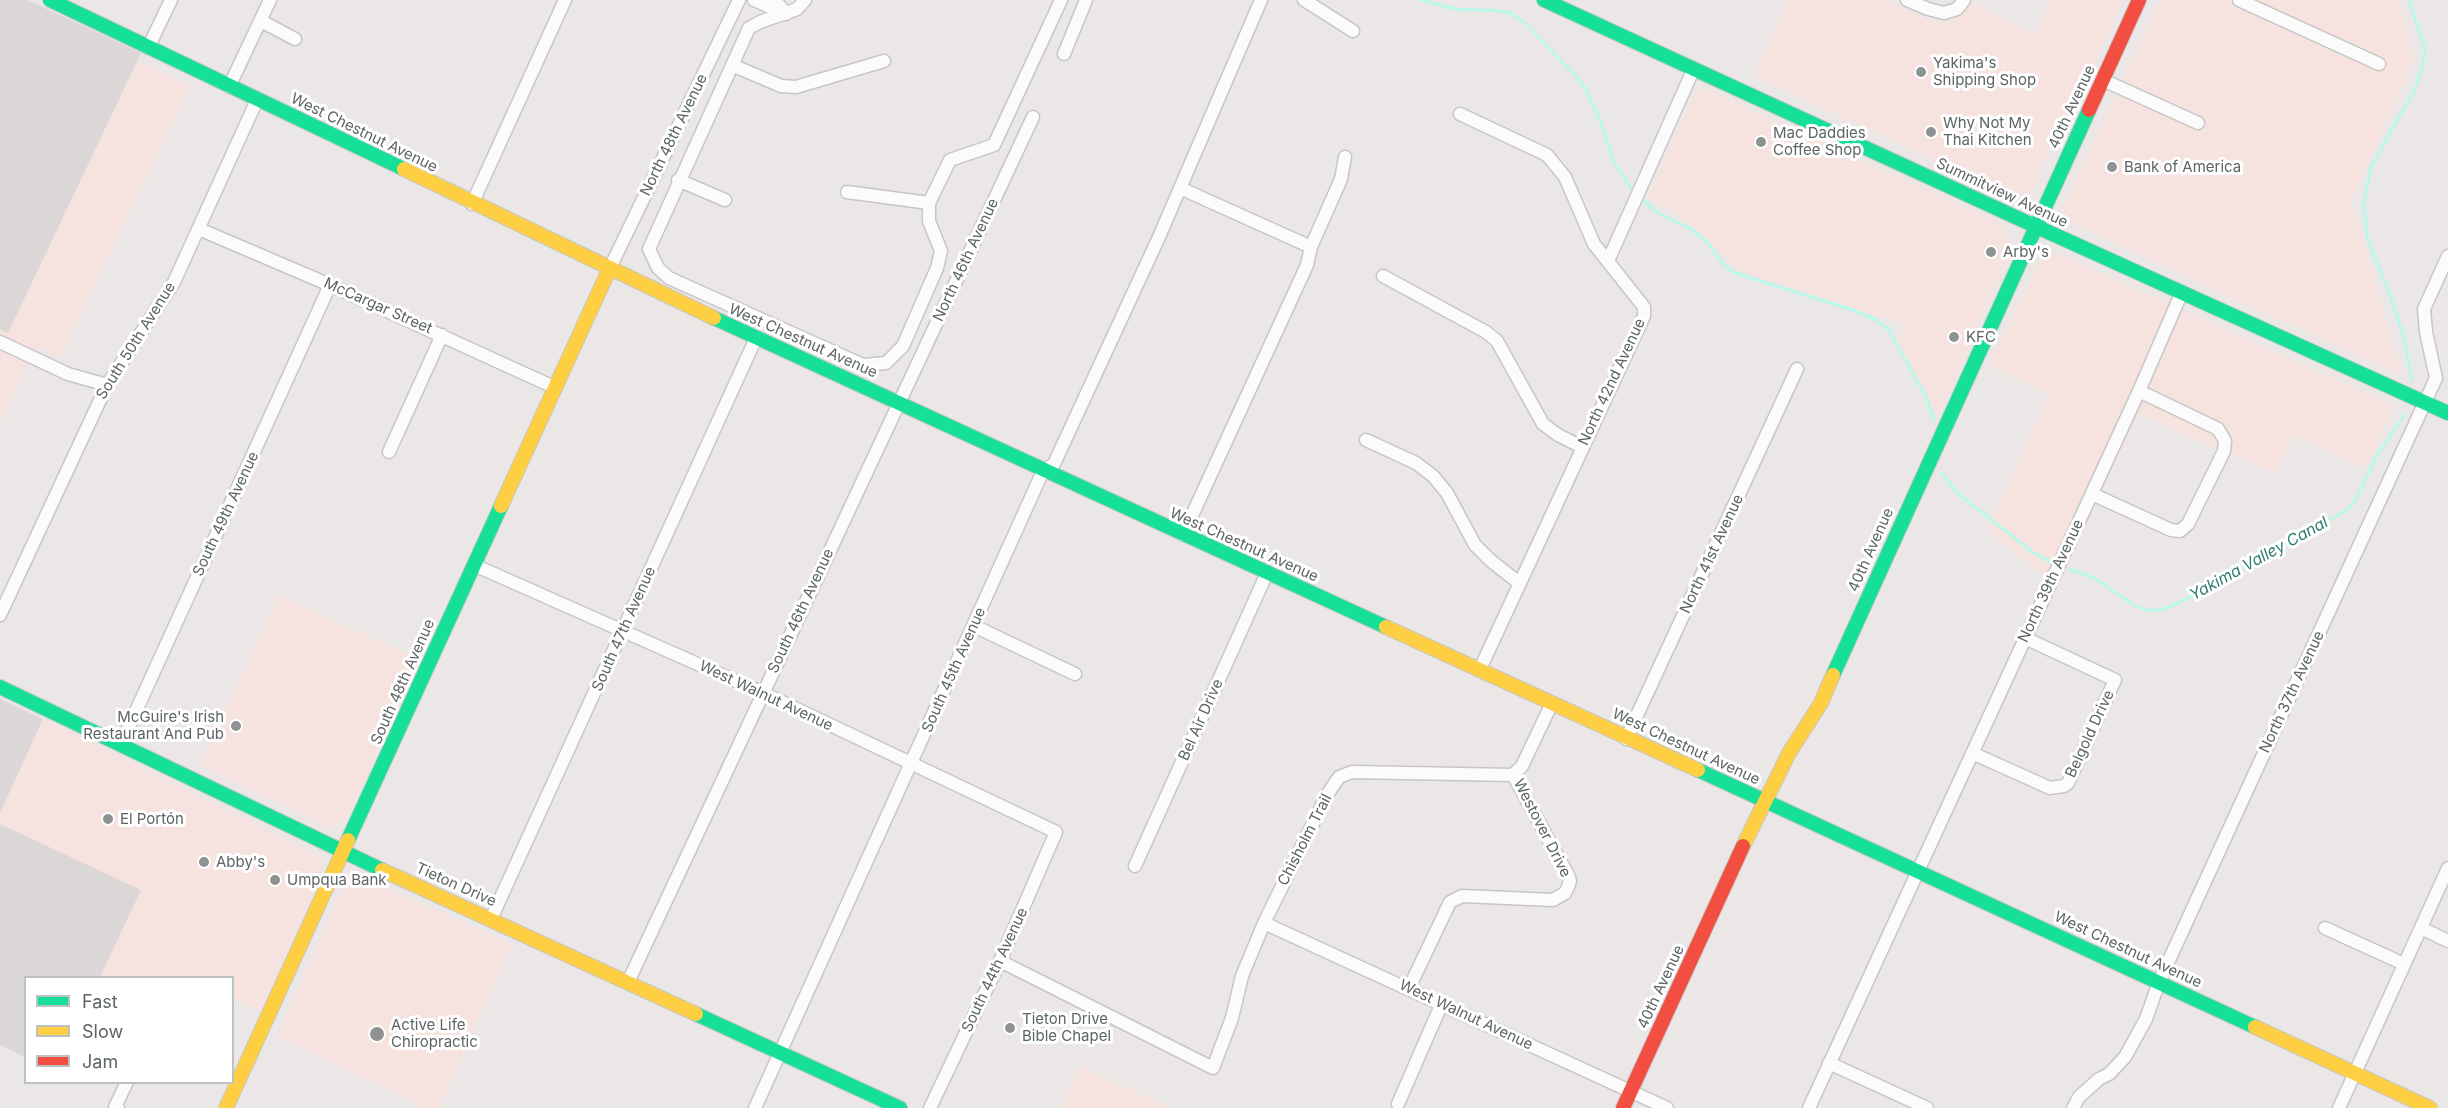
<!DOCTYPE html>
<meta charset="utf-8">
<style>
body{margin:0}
#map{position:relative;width:2448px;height:1108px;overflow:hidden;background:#ece7e7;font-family:Inter,sans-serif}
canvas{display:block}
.legend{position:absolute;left:24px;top:976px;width:210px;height:108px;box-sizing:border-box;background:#fff;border:2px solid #bec1c1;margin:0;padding:8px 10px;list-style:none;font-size:18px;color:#5c6564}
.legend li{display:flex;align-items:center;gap:12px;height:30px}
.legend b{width:30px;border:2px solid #bec1c1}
</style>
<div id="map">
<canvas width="2448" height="1108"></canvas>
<ul class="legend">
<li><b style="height:8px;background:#16e098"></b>Fast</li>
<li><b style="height:8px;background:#ffcf43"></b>Slow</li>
<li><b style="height:8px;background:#f24e42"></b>Jam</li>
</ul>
</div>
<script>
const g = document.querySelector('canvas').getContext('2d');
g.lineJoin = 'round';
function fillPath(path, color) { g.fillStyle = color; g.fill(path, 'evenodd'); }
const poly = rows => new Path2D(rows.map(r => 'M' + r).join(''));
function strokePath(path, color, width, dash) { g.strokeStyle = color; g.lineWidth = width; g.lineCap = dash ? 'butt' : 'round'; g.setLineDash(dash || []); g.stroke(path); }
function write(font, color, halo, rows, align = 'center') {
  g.font = font + ' Inter,sans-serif'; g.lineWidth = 6; g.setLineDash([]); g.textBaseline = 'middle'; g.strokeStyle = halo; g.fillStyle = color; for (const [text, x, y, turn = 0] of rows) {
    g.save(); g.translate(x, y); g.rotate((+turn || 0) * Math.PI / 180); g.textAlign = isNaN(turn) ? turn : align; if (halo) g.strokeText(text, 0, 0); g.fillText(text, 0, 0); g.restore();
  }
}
fillPath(poly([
 [1789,0,1887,0,1931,21,1949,23,1963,13,1970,2,2035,34,2050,0,2123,0,2077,105,2063,117,2031,192,2011,197,1754,75],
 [2160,0,2399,0,2402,14,2412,47,2414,61,2351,200,2402,376,2073,224,2061,212],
 [138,61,190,86,60,358,36,347,0,423,0,329,8,333],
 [1698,86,2004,225,2011,249,1938,417,1898,341,1904,324,1739,271,1695,227,1648,196],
 [2055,252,2394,406,2366,468,2294,435,2275,473,2138,414,2058,587,1987,531,2049,394,1988,366,2043,254],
 [279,595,420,660,345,821,329,828,200,765],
 [43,719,322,857,323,872,260,1012,233,999,232,978,188,977,179,973,177,977,100,977,141,890,0,824,0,813],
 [355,874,512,944,439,1108,425,1108,277,1036,347,879],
 [1080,1066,1168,1107,1168,1108,1061,1108]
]), '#f6e2df');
fillPath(poly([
 [0,0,28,0,141,53,8,333,0,329],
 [0,699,43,719,0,813],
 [0,824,141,890,100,977,26,978,25,1057,0,1045]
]), '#dcd7d7');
strokePath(poly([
 [1420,0,1456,9,1501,11,1512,14,1524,22,1575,75,1585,88,1600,120,1615,164,1631,188],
 [2409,0,2425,48,2423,64,2415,89,2371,167,2364,202,2368,240,2391,298,2403,334,2412,380],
 [1643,200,1658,213,1693,230,1708,243,1724,265,1735,273,1850,309,1876,320,1888,329,1926,396,1934,421],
 [1942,473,1956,492,2032,552,2051,562],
 [2070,569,2094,578,2134,605,2145,610,2161,610,2180,602,2347,510,2355,501,2378,454,2405,414]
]), '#baf8e9', 3);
const street = poly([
 [754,0,786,14,779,5,769,0],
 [805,0,797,9,760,22,749,28,649,249,658,268,669,278,863,365,886,363,903,346,937,268,941,251,929,221,929,203,950,160,994,145,1061,0],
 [1304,0,1353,31],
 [1907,0,1928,9,1944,13,1957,9,1964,0],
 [2239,0,2379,64],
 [261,21,295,39],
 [148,48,171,0],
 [1064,54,1086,0],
 [732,65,781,86,796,87,884,61],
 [2103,80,2198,123],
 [229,87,270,0],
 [1460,114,1547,155,1565,177,1594,244,1644,307,1644,316,1480,669],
 [678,180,725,200],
 [1180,188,1311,247],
 [847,192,929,203],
 [472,204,565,0],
 [199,229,330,285,556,388],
 [1608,261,1694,68],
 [609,270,739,0],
 [1383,276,1486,332,1497,341,1543,424,1558,435,1582,447],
 [0,342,68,374,107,385],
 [1366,440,1416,463,1433,476,1447,493,1475,545,1490,560,1519,583],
 [389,452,442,335],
 [2092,494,2171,530,2180,531,2188,524,2224,451,2225,441,2218,429,2139,391],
 [1183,535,1307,265,1311,247,1341,179,1345,157],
 [474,565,763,693,1056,832,1000,961,930,1108],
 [0,615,107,385,174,282,257,100],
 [974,626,1075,674],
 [1626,739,1797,369],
 [121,744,330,285],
 [1972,753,2050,788,2064,786,2068,783,2115,680,2025,638],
 [1513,775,1522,766,1552,703],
 [1135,866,1267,573],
 [491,919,756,338],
 [1264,923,1667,1108],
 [2325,928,2404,964],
 [2421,928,2448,941],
 [1000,961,1213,1068,1232,1018,1242,976,1264,923,1327,795,1339,777,1352,772,1513,775],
 [628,982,1033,117],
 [1409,988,1450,902,1462,896,1553,900,1565,893,1568,887,1570,881,1568,875,1513,775],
 [1829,1063,1927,1108],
 [1398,1104,1442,1003],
 [118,1108,115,1107,127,1082],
 [755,1108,1043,471,1054,464,1159,237,1261,0],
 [1809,1108,2139,391,2182,292],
 [2073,1108,2079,1097,2099,1079,2109,1074,2125,1057,2146,1019,2159,982,2425,402,2436,378,2426,332,2424,309,2448,256],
 [2339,1108,2448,868]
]);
const fast = poly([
 [50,0,404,169],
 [1544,0,2035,226],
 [2035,226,2448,413],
 [714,318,1386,627],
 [1833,675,2089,110],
 [0,687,382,870],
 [1698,770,2255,1027],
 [348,840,501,506],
 [696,1014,900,1108]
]);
const slow = poly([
 [404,169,714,318],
 [501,506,609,270],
 [1386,627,1698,770],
 [1743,846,1789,753,1821,703,1833,675],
 [382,870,696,1014],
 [2255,1027,2430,1108],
 [226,1108,348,840]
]);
const jam = poly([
 [2089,110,2139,0],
 [1623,1108,1743,846]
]);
strokePath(street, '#c6c6c6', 15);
strokePath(fast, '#c6c6c6', 16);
strokePath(slow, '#c6c6c6', 16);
strokePath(jam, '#c6c6c6', 16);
strokePath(street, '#fcfbfb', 12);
strokePath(fast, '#16e098', 14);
strokePath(slow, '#ffcf43', 14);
strokePath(jam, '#f24e42', 14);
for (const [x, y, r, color] of [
 [1921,72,6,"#8e9292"],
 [1931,132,6,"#8e9292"],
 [1761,142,6,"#8e9292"],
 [2112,167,6,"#8e9292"],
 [1991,252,6,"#8e9292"],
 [1954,337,6,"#8e9292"],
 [236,726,6,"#8e9292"],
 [108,819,6,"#8e9292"],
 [204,862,6,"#8e9292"],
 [275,880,6,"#8e9292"],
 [1010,1028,6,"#8e9292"],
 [377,1034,8,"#8e9292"]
]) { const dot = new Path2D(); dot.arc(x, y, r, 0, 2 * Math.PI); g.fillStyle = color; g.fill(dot); strokePath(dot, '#fff', 2); }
write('15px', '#5c6564', '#fff', [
 ["Yakima's",1933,63],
 ["Shipping Shop",1933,80],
 ["Why Not My",1943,123],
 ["Thai Kitchen",1943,140],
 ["Mac Daddies",1773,133],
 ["Coffee Shop",1773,150],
 ["Bank of America",2124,167],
 ["Arby's",2003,252],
 ["KFC",1966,337],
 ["McGuire's Irish",224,717,"right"],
 ["Restaurant And Pub",224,734,"right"],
 ["El Portón",120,819],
 ["Abby's",216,862],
 ["Umpqua Bank",287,880],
 ["Tieton Drive",1022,1019],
 ["Bible Chapel",1022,1036],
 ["Active Life",391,1025],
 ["Chiropractic",391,1042]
], 'left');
write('15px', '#5c6564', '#fff', [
 ["40th Avenue",2072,107,-65],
 ["West Chestnut Avenue",364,133,26],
 ["North 48th Avenue",674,135,-64],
 ["Summitview Avenue",2002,193,25],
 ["North 46th Avenue",966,260,-65],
 ["McCargar Street",378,306,24],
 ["South 50th Avenue",136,341,-58],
 ["West Chestnut Avenue",803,341,24],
 ["North 42nd Avenue",1612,382,-65],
 ["South 49th Avenue",226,514,-65],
 ["West Chestnut Avenue",1244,545,24],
 ["40th Avenue",1871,550,-66],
 ["North 41st Avenue",1712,554,-65],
 ["North 39th Avenue",2051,581,-65],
 ["South 46th Avenue",801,611,-65],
 ["South 47th Avenue",624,629,-66],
 ["South 45th Avenue",954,670,-66],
 ["South 48th Avenue",403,682,-66],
 ["North 37th Avenue",2292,692,-65],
 ["West Walnut Avenue",766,696,25],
 ["Bel Air Drive",1201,720,-66],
 ["Belgold Drive",2090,734,-65],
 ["West Chestnut Avenue",1686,747,25],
 ["Westover Drive",1542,828,63],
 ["Chisholm Trail",1305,840,-63],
 ["Tieton Drive",456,885,24],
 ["West Chestnut Avenue",2128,950,25],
 ["South 44th Avenue",995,970,-65],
 ["40th Avenue",1661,987,-65],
 ["West Walnut Avenue",1466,1015,25]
]);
write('italic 16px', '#2f7e71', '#fff', [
 ["Yakima Valley Canal",2259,559,-29]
]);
</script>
